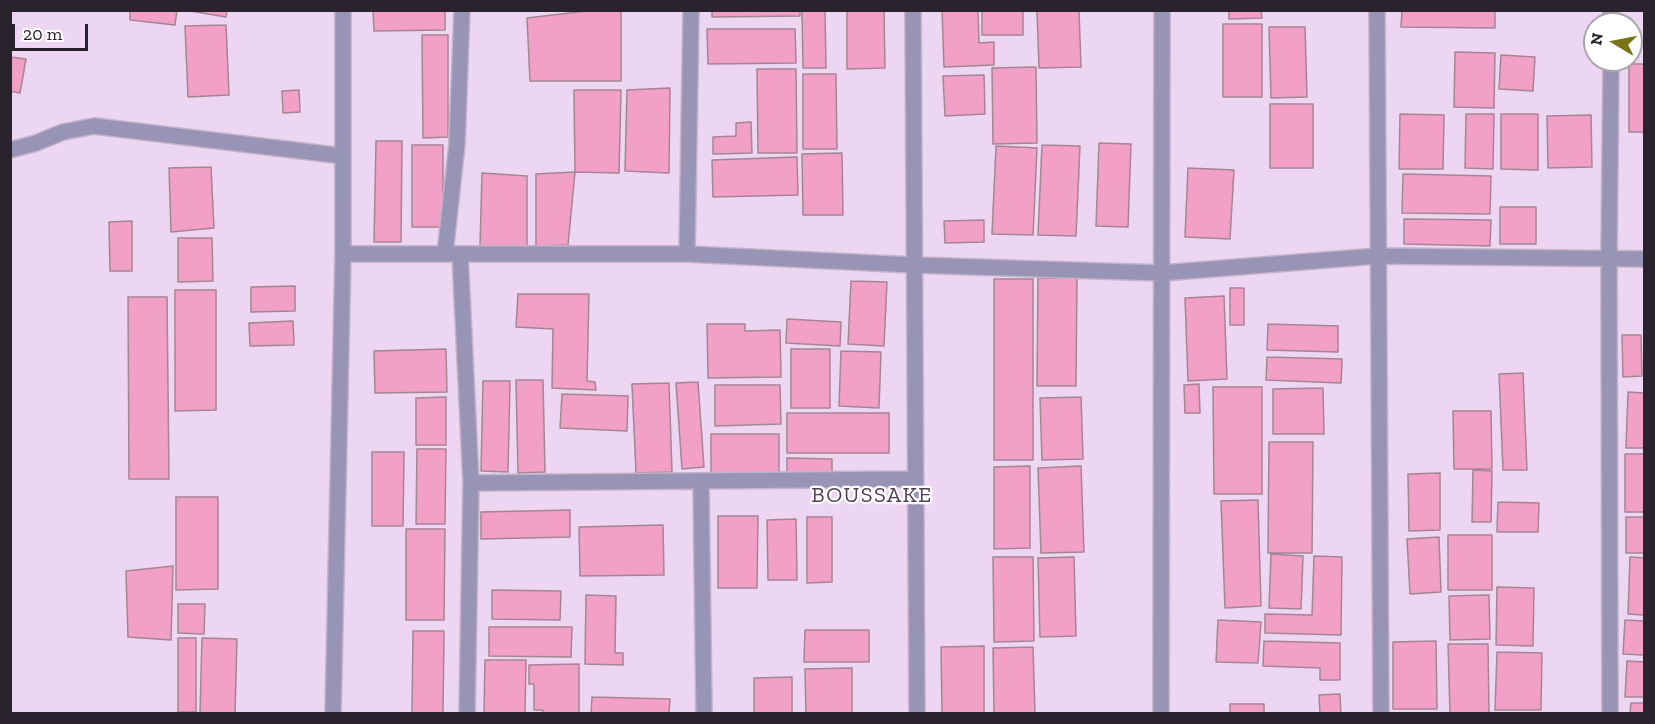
<!DOCTYPE html>
<style>
body{margin:0}
#map{position:relative;width:1655px;height:724px;overflow:hidden;background:#ecd6f1;font-family:"Zilla Slab",serif}
canvas{display:block}
.frame{position:absolute;inset:0;border:12px solid #2a222c;pointer-events:none}
.north{position:absolute;left:1583px;top:12px;width:60px;height:60px;box-sizing:border-box;background:#fff;border:2px solid #aaa7ab;border-radius:50%;rotate:280deg;font-size:16px;font-weight:700;line-height:24px;text-align:center;color:#2a222c}
.north::after{content:'';display:block;margin:auto;width:21px;height:27px;background:#787417;clip-path:polygon(50% 0,100% 100%,50% 72%,0 100%)}
.scale{position:absolute;left:12px;top:24px;width:76px;height:27px;box-sizing:border-box;border:3px solid #2a222c;border-top:0;padding-left:8px;font-size:18px;line-height:21px;white-space:nowrap;color:#2a222c;-webkit-text-stroke:4px #fff;paint-order:stroke}
</style>
<div id="map">
<canvas width="1655" height="724"></canvas>
<div class="frame"></div>
<div class="north">N</div>
<div class="scale">20 m</div>
</div>
<script>
const g = document.querySelector('canvas').getContext('2d');
g.lineJoin = 'round';
function fillPath(path, color) { g.fillStyle = color; g.fill(path, 'evenodd'); }
const poly = rows => new Path2D(rows.map(r => 'M' + r).join(''));
function strokePath(path, color, width, dash) { g.strokeStyle = color; g.lineWidth = width; g.lineCap = dash ? 'butt' : 'round'; g.setLineDash(dash || []); g.stroke(path); }
function write(font, color, halo, rows, align = 'center') {
  g.font = font + ' "Zilla Slab",serif'; g.lineWidth = 4.5; g.setLineDash([]); g.textBaseline = 'middle'; g.strokeStyle = halo; g.fillStyle = color; for (const [text, x, y, turn = 0] of rows) {
    g.save(); g.translate(x, y); g.rotate((+turn || 0) * Math.PI / 180); g.textAlign = isNaN(turn) ? turn : align; if (halo) g.strokeText(text, 0, 0); g.fillText(text, 0, 0); g.restore();
  }
}
const building = poly([
 [130,10,177,10,175,25,130,20,130,10],
 [184,10,227,10,226,17,184,10],
 [373,10,445,10,445,30,374,31,373,10],
 [595,10,621,10,621,81,530,81,527,18,595,10],
 [712,10,800,10,800,16,712,17,712,10],
 [802,10,825,10,826,68,803,68,802,10],
 [847,10,884,10,885,68,847,69,847,10],
 [942,10,978,10,979,43,994,42,994,65,944,67,942,10],
 [982,10,1023,10,1023,35,982,35,982,10],
 [1037,10,1079,10,1081,67,1039,68,1037,10],
 [1229,10,1261,10,1262,18,1229,19,1229,10],
 [1402,10,1495,10,1495,28,1401,27,1402,10],
 [1223,24,1262,24,1262,97,1223,97,1223,24],
 [226,25,229,95,188,97,185,26,226,25],
 [1269,27,1305,27,1307,97,1271,98,1269,27],
 [707,29,795,29,796,63,708,64,707,29],
 [422,35,448,35,448,137,423,138,422,35],
 [1455,52,1495,53,1494,108,1454,107,1455,52],
 [1501,55,1535,57,1533,91,1499,89,1501,55],
 [10,57,26,59,20,93,10,91,10,57],
 [1629,64,1644,64,1644,132,1629,132,1629,64],
 [1036,67,1037,143,993,144,992,68,1036,67],
 [757,69,796,69,797,153,758,153,757,69],
 [803,74,836,74,837,149,803,149,803,74],
 [984,75,985,114,945,116,943,76,984,75],
 [670,88,669,173,625,171,627,90,670,88],
 [299,90,300,112,283,113,282,91,299,90],
 [574,90,621,90,619,173,575,172,574,90],
 [1270,104,1313,104,1313,168,1270,168,1270,104],
 [1400,114,1444,115,1443,169,1399,169,1400,114],
 [1466,114,1494,114,1493,169,1465,168,1466,114],
 [1501,114,1538,114,1538,170,1501,169,1501,114],
 [1591,115,1592,167,1548,168,1547,116,1591,115],
 [751,122,752,153,713,154,713,137,736,136,736,123,751,122],
 [376,141,402,141,401,242,374,242,376,141],
 [1099,143,1131,144,1128,227,1096,226,1099,143],
 [412,145,443,145,443,227,412,227,412,145],
 [1042,145,1080,146,1076,236,1038,235,1042,145],
 [996,146,1037,148,1033,235,992,234,996,146],
 [842,153,843,215,803,215,802,154,842,153],
 [797,157,798,195,713,197,712,160,797,157],
 [211,167,214,228,171,232,169,168,211,167],
 [1188,168,1234,170,1230,239,1185,237,1188,168],
 [575,172,568,245,536,246,536,174,575,172],
 [482,173,527,176,527,246,480,246,482,173],
 [1403,174,1491,176,1490,214,1402,213,1403,174],
 [1500,207,1536,207,1536,244,1500,244,1500,207],
 [1404,219,1491,220,1490,246,1404,244,1404,219],
 [984,220,984,242,945,243,944,221,984,220],
 [132,221,132,271,110,271,109,222,132,221],
 [178,238,212,238,213,281,178,282,178,238],
 [1038,278,1077,278,1076,386,1037,386,1038,278],
 [994,279,1033,279,1033,460,994,460,994,279],
 [851,281,887,282,884,346,848,344,851,281],
 [295,286,295,311,251,312,251,287,295,286],
 [1230,288,1244,288,1244,325,1230,325,1230,288],
 [175,290,216,290,216,410,175,411,175,290],
 [518,294,589,294,587,381,595,382,596,390,552,388,553,329,516,327,518,294],
 [1224,296,1227,379,1188,381,1185,298,1224,296],
 [128,297,167,297,169,479,129,479,128,297],
 [787,319,841,322,840,346,786,343,787,319],
 [293,321,294,345,250,346,249,323,293,321],
 [707,324,745,324,745,331,780,330,781,377,708,378,707,324],
 [1268,324,1338,326,1338,352,1267,350,1268,324],
 [1622,335,1641,335,1642,376,1623,377,1622,335],
 [446,349,447,392,375,393,374,351,446,349],
 [791,349,830,349,830,408,791,408,791,349],
 [841,351,881,352,879,408,839,406,841,351],
 [1267,357,1342,359,1341,383,1266,380,1267,357],
 [1523,373,1527,470,1503,470,1499,374,1523,373],
 [516,380,543,380,545,472,518,473,516,380],
 [483,381,510,381,508,472,481,471,483,381],
 [698,382,704,467,682,469,676,383,698,382],
 [669,383,672,472,636,473,632,384,669,383],
 [1199,384,1200,413,1185,413,1184,385,1199,384],
 [715,385,780,385,781,424,715,426,715,385],
 [1213,387,1262,387,1262,494,1214,494,1213,387],
 [1323,388,1324,434,1273,434,1273,389,1323,388],
 [1628,392,1644,393,1644,448,1626,448,1628,392],
 [562,394,628,396,627,431,560,428,562,394],
 [446,397,446,445,416,445,416,398,446,397],
 [1081,397,1083,459,1042,460,1040,398,1081,397],
 [1453,411,1491,411,1492,469,1454,469,1453,411],
 [787,413,889,413,889,453,787,453,787,413],
 [711,434,779,434,779,473,711,473,711,434],
 [1269,442,1313,442,1312,553,1268,553,1269,442],
 [417,449,446,449,445,524,416,524,417,449],
 [372,452,404,452,403,526,372,526,372,452],
 [1625,454,1644,454,1644,512,1625,512,1625,454],
 [787,458,832,459,832,477,787,477,787,458],
 [1030,466,1030,548,994,549,994,467,1030,466],
 [1081,466,1084,552,1041,553,1038,468,1081,466],
 [1473,470,1492,471,1491,522,1472,522,1473,470],
 [1440,473,1440,530,1409,531,1408,474,1440,473],
 [176,497,218,497,218,589,176,590,176,497],
 [1258,500,1261,606,1225,608,1221,501,1258,500],
 [1498,502,1539,503,1538,532,1497,532,1498,502],
 [570,510,570,537,481,539,481,512,570,510],
 [718,516,758,516,757,588,718,588,718,516],
 [807,517,832,517,832,582,807,583,807,517],
 [1626,517,1644,517,1644,553,1626,553,1626,517],
 [796,519,797,580,768,580,767,520,796,519],
 [663,525,664,575,580,576,579,527,663,525],
 [406,529,445,529,444,620,406,620,406,529],
 [1448,535,1492,535,1492,590,1448,590,1448,535],
 [1439,537,1441,592,1410,594,1407,539,1439,537],
 [1271,554,1303,556,1301,609,1269,608,1271,554],
 [1314,556,1342,557,1341,635,1265,633,1265,614,1312,615,1314,556],
 [993,557,1033,557,1034,641,994,642,993,557],
 [1074,557,1076,636,1040,637,1038,558,1074,557],
 [1630,557,1644,558,1644,615,1628,614,1630,557],
 [173,566,171,640,128,637,126,571,173,566],
 [1497,587,1534,588,1533,646,1496,645,1497,587],
 [492,590,561,591,560,620,492,619,492,590],
 [586,595,616,596,615,653,623,653,623,665,585,664,586,595],
 [1489,595,1490,639,1450,640,1449,596,1489,595],
 [178,604,205,604,204,634,178,633,178,604],
 [1218,620,1261,622,1258,663,1216,662,1218,620],
 [1625,620,1644,621,1644,655,1623,654,1625,620],
 [489,627,572,627,571,657,489,656,489,627],
 [805,630,869,630,869,662,804,662,805,630],
 [413,631,444,631,443,714,412,714,413,631],
 [178,638,196,638,196,712,178,712,178,638],
 [202,638,237,639,235,714,200,713,202,638],
 [1264,641,1340,643,1340,680,1320,680,1320,668,1263,666,1264,641],
 [1436,641,1437,709,1393,709,1393,642,1436,641],
 [1448,644,1488,644,1489,714,1450,714,1448,644],
 [984,646,984,714,942,714,941,647,984,646],
 [1033,647,1035,714,994,714,993,648,1033,647],
 [1497,652,1542,653,1541,710,1495,710,1497,652],
 [485,660,526,660,525,714,484,714,485,660],
 [1627,661,1644,662,1644,697,1625,697,1627,661],
 [579,664,579,714,543,714,543,710,534,710,534,684,529,684,529,665,579,664],
 [852,668,852,714,806,714,805,669,852,668],
 [792,677,792,714,754,714,754,678,792,677],
 [1340,694,1341,714,1320,714,1319,695,1340,694],
 [592,697,670,699,669,714,591,714,592,697],
 [1631,703,1644,703,1644,714,1630,714,1631,703],
 [1230,704,1264,704,1264,714,1230,714,1230,704]
]);
fillPath(building, '#f3a0c8');
strokePath(building, '#a58594', 1.5);
const street = poly([
 [913,10,917,714],
 [1377,10,1381,714],
 [1611,24,1611,10],
 [10,150,36,143,63,132,94,126,343,156],
 [343,254,687,254,914,265,1162,273,1377,256,1644,259],
 [445,254,457,144,462,10],
 [460,254,471,483,467,714],
 [687,254,691,10],
 [701,482,704,714],
 [471,483,915,479],
 [333,714,343,254,343,10],
 [1161,714,1162,10],
 [1610,714,1609,257,1611,60]
]);
strokePath(street, '#c5b2ca', 18);
strokePath(street, '#9894b6', 15);
g.letterSpacing = '1.5px';
write('22px', '#513f55', '#fff', [
 ["BOUSSAKE",872,496]
]);
g.letterSpacing = '0px';
</script>
